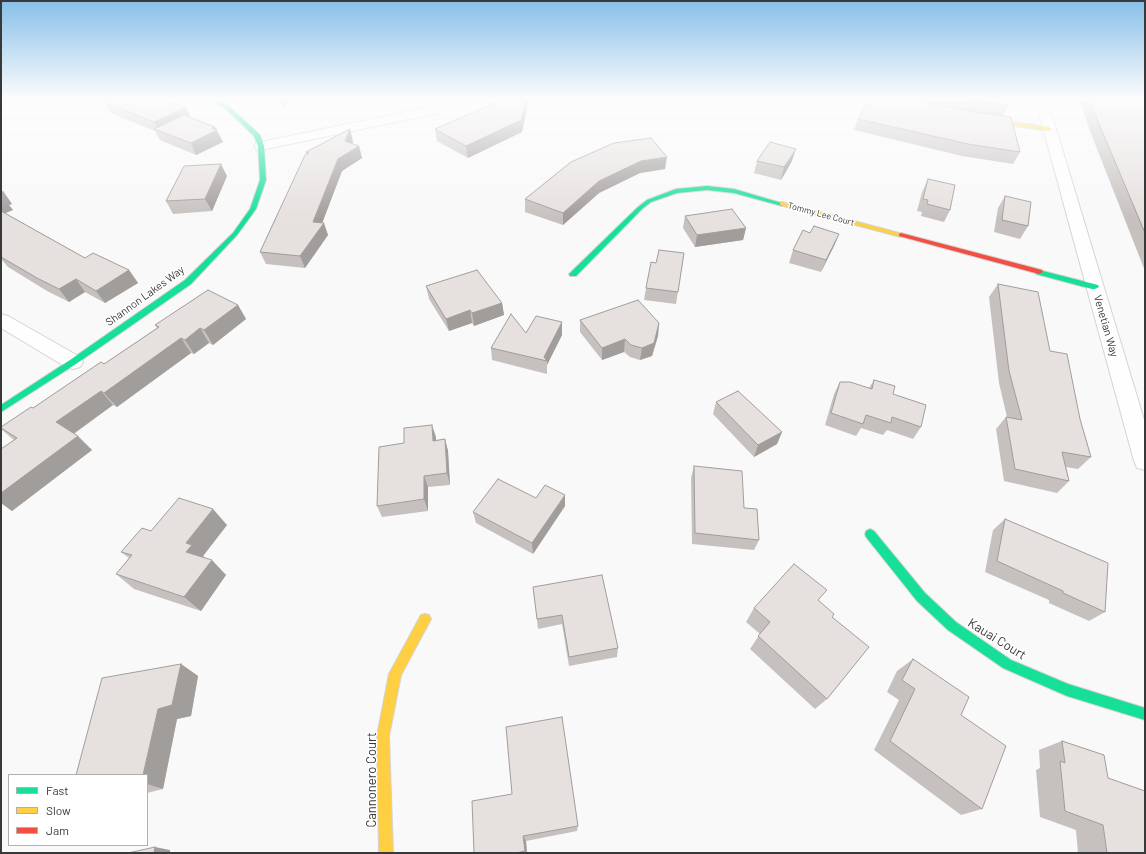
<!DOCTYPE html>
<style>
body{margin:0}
#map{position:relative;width:1146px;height:854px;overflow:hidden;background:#f9f9fa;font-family:Barlow,sans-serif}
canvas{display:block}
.frame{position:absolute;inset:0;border:2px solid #39393a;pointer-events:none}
.legend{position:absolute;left:8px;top:774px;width:140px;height:72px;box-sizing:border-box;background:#fff;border:1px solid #b0b0b0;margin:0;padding:5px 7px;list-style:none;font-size:12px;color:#39393a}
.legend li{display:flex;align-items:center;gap:8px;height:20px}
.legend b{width:20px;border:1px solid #b0b0b0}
</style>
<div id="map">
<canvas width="1146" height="854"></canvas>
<div class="frame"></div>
<ul class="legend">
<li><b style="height:5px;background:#16e098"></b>Fast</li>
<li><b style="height:5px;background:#ffcf43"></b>Slow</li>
<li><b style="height:5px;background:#f24e42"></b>Jam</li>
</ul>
</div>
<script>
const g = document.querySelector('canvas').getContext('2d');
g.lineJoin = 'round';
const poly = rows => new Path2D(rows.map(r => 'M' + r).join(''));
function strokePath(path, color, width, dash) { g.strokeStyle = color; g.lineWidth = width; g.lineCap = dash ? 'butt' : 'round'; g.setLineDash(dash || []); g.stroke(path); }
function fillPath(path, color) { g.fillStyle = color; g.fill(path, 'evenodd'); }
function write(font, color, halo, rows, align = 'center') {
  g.font = font + ' Barlow,sans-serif'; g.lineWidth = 3; g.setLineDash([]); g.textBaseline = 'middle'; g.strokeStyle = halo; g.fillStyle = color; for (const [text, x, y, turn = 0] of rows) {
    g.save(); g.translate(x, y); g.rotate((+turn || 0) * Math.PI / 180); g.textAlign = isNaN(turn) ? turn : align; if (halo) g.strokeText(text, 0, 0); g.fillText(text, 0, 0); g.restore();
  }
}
const street = poly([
 [1035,99,1047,99,1145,423,1145,470,1137,468,1134,461,1035,99],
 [434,106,439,107,440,110,439,113,261,150,256,149,254,146,256,143,261,142,434,106],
 [1,314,8,316,80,357,83,362,80,367,73,369,66,367,1,328,1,314]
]);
const fast = poly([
 [208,99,215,99,230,107,260,135,264,146,266,180,256,209,237,235,191,284,76,364,1,412,1,405,70,360,185,280,233,233,250,209,260,180,258,146,254,136,226,109,208,99],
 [707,186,734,189,785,204,782,206,734,193,707,190,677,193,651,202,642,209,576,276,570,276,569,274,638,207,647,200,676,189,707,186],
 [1036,270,1039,270,1098,285,1099,287,1095,289,1092,289,1036,274,1036,270],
 [870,529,874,531,925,593,956,622,1011,660,1068,684,1145,708,1145,720,1067,696,1003,668,948,630,917,601,866,537,865,534,866,531,870,529]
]);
const slow = poly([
 [983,118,1049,127,1052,129,1049,131,981,121,980,120,983,118],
 [782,202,903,234,904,235,901,237,780,205,780,203,782,202],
 [425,614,429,615,431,619,401,675,389,736,393,853,379,853,377,736,389,674,421,615,425,614]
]);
const jam = poly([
 [901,233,1042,270,1043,272,1039,274,899,236,899,234,901,233]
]);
strokePath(street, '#d4d4d4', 2);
strokePath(fast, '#d4d4d4', 2);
strokePath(slow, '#d4d4d4', 2);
strokePath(jam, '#d4d4d4', 2);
fillPath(street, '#fefefe');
fillPath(fast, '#16e098');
fillPath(slow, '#ffcf43');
fillPath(jam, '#f24e42');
fillPath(poly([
 [869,99,1006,99,1008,106,1003,116,1020,152,1013,164,962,156,854,130,858,119],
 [1079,99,1142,99,1145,106,1145,271,1090,131],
 [529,100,522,132,468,158,437,141,435,129],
 [104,102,186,107,190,117,215,127,223,142,196,155,160,140,155,131,111,113],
 [353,141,352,144,359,146,362,158,342,171,322,222,328,235,305,268,266,264,260,252,307,155,306,152],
 [757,161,792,161,781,180,754,173],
 [571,162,665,169,640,173,599,193,563,225,525,212,525,199],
 [227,176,212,211,173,214,166,201],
 [928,179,950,210,944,222,921,216,922,212,917,211,922,192],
 [1,190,3,191,12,204,9,205,13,210,4,213,85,258,129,270,138,283,105,303,85,292,69,302,47,291,8,267,1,259],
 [1005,196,1028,226,1020,239,994,232,998,208],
 [685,216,746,228,743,240,695,247,683,228],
 [810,233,839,234,834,246,821,272,789,263,793,250],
 [684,253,676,304,644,300,646,288,656,263],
 [998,284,1050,351,1080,419,1091,457,1078,469,1066,467,1069,481,1057,493,1004,481,996,429,1006,417,1007,417,999,383,989,297],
 [426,286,502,303,504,315,474,326,472,323,449,331,429,299],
 [238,305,246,319,213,345,209,343,194,354,191,353,117,407,113,405,74,434,92,450,12,511,1,503,1,449,14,440,1,429,104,364,157,328,155,325],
 [580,320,659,323,658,336,652,356,640,360,630,357,624,352,602,360,580,332],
 [526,333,562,335,547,365,547,374,492,360,491,348],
 [874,380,893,394,921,427,913,439,887,430,883,435,861,428,856,436,825,425,834,394,840,382,869,388],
 [716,402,782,432,777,444,754,457,713,414],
 [436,437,436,440,445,439,448,451,450,485,428,487,428,511,382,517,377,506,404,443],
 [694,466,744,508,759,540,754,550,692,544,691,478],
 [536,498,565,506,533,554,476,523,473,512],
 [1005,519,1105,612,1089,621,1049,603,1049,600,985,572,993,530],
 [227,525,203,556,226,575,201,611,134,589,116,574,129,558,121,552,151,531],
 [533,587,618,648,617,657,569,666,562,624,538,629],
 [819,601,832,617,827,699,815,709,750,649,760,634,746,622,754,608],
 [913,659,961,715,982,809,961,815,874,750,899,700,887,692,897,671],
 [181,664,198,676,191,716,177,719,163,789,147,793,147,775],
 [1062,741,1108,778,1145,853,1078,853,1076,830,1040,817,1036,770,1040,768,1039,750],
 [512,794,578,826,577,831,526,841,527,853,474,853]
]), '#c6c1bf');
fillPath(poly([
 [281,99,293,99,283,107],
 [526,99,528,99,529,100,522,132,468,158,466,146],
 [186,107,191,119,159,131,154,122],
 [215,127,223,142,196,155,191,143],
 [350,129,353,141,349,153,359,146,362,158,342,171,320,229,324,223,328,235,305,268,300,256],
 [796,149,792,161,781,180,784,167],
 [667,157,665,169,640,173,599,193,563,225,563,213,599,181,641,161],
 [221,164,227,176,212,211,205,199],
 [3,191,12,204,9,205,13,210,1,215,1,192],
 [746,228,743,240,695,247,697,235],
 [839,234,834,246,821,272,826,260],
 [129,270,138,283,105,303,96,291],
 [76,279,85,292,69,302,59,289],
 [502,303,504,315,474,326,472,313],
 [238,305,246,319,213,345,204,330],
 [470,310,472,323,449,331,446,319],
 [562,322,562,335,547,365,547,361,544,357],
 [659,323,658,336,652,356,640,360,642,348],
 [200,328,209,343,194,354,185,340],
 [181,338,191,353,117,407,104,393],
 [625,339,624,352,602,360,602,348],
 [101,391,113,405,70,436,56,422],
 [432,425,436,437,436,453,433,441],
 [782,432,777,444,754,457,758,445],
 [78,436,92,450,12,511,1,503,1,493],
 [445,439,448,451,450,485,447,473],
 [424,476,428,487,428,511,424,499],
 [565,495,565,506,533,554,532,543],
 [213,509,227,525,203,556,207,560,186,552,186,543],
 [212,560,226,575,201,611,184,597],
 [181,664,198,676,191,716,177,719,163,789,147,784,147,775,143,775,158,709],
 [523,836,526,841,527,853,526,853,525,851],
 [155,847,170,850,170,853,154,853]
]), '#a19d9b');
const building = poly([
 [111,99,163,99,186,107,154,122,104,102,111,99],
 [504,99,526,99,521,120,466,146,435,129,504,99],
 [869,99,906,99,974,112,1011,117,1020,152,968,144,858,119,869,99],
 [970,99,1006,99,1008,106,970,99],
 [1090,99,1142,99,1145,106,1145,233,1097,119,1090,99],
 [184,115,215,127,212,128,217,130,191,143,154,129,184,115],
 [350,129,345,141,359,146,338,159,313,222,324,223,300,256,260,252,305,155,309,153,306,152,350,129],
 [651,138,667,157,641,161,599,181,563,213,525,199,571,162,614,143,651,138],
 [770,142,796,149,784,167,757,161,770,142],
 [221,164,205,199,166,201,184,166,221,164],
 [928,179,955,185,950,210,927,204,928,200,923,199,928,179],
 [1005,196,1031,202,1028,226,1002,220,1005,196],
 [732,209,746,228,697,235,685,216,732,209],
 [1,211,85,258,93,253,129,270,96,291,76,279,59,289,37,278,1,257,1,253,2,253,1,252,1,211],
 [814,226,839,234,826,260,793,250,803,230,810,233,814,226],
 [659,250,684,253,678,292,646,288,651,262,656,263,659,250],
 [477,270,502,303,472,313,470,310,446,319,426,286,477,270],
 [998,284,1038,292,1050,351,1067,354,1080,419,1091,457,1062,452,1069,481,1015,469,1006,417,1022,420,1009,371,998,284],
 [208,290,238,305,204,330,200,328,185,340,181,338,104,393,101,391,56,422,78,436,1,493,1,449,17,438,1,428,1,427,31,407,33,408,101,362,104,364,159,327,155,325,208,290],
 [638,300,659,323,654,343,642,348,631,345,625,339,602,348,580,320,638,300],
 [511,314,526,333,536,316,562,322,544,357,547,361,491,348,511,314],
 [874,380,895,386,893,394,926,405,921,427,892,417,891,423,866,415,863,424,831,413,840,382,850,382,872,389,874,380],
 [738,391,782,432,758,445,716,402,738,391],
 [432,425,433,441,445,439,447,473,424,476,424,499,377,506,379,447,404,443,404,428,432,425],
 [694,466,742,471,744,508,757,509,759,540,695,533,694,466],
 [498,479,536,498,545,485,565,495,532,543,473,512,498,479],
 [179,498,213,509,186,543,192,545,186,552,212,560,184,597,116,574,132,555,121,552,142,528,151,531,179,498],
 [1005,519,1108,563,1105,612,1063,593,1063,591,997,561,1005,519],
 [794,564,827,590,818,600,834,614,832,617,869,647,827,699,758,636,770,622,754,608,794,564],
 [602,575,618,648,569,657,562,615,537,619,533,587,602,575],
 [913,659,969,697,961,715,1006,746,982,809,890,741,915,689,902,680,913,659],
 [181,664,172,705,158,709,143,775,76,775,102,678,181,664],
 [562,717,578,826,523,836,525,851,516,853,474,853,472,801,512,794,506,727,562,717],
 [1062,741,1104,755,1108,778,1145,791,1145,853,1107,853,1103,825,1065,811,1060,761,1065,763,1062,741],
 [155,847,154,853,128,853,155,847]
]);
fillPath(building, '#e6e0de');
strokePath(building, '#a19d9b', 1);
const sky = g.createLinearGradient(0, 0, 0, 219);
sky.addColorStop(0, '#87bfe8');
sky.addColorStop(0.45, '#fcfcfd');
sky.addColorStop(1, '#fcfcfd00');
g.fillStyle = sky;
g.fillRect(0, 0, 1146, 219);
write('9px', '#39393a', '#fff', [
 ["Tommy Lee Court",821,214,15]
]);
write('11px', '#39393a', '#fff', [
 ["Shannon Lakes Way",145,296,-36],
 ["Venetian Way",1106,326,74]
]);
write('13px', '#39393a', '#fff', [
 ["Kauai Court",997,639,32],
 ["Cannonero Court",372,780,-90]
]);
</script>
